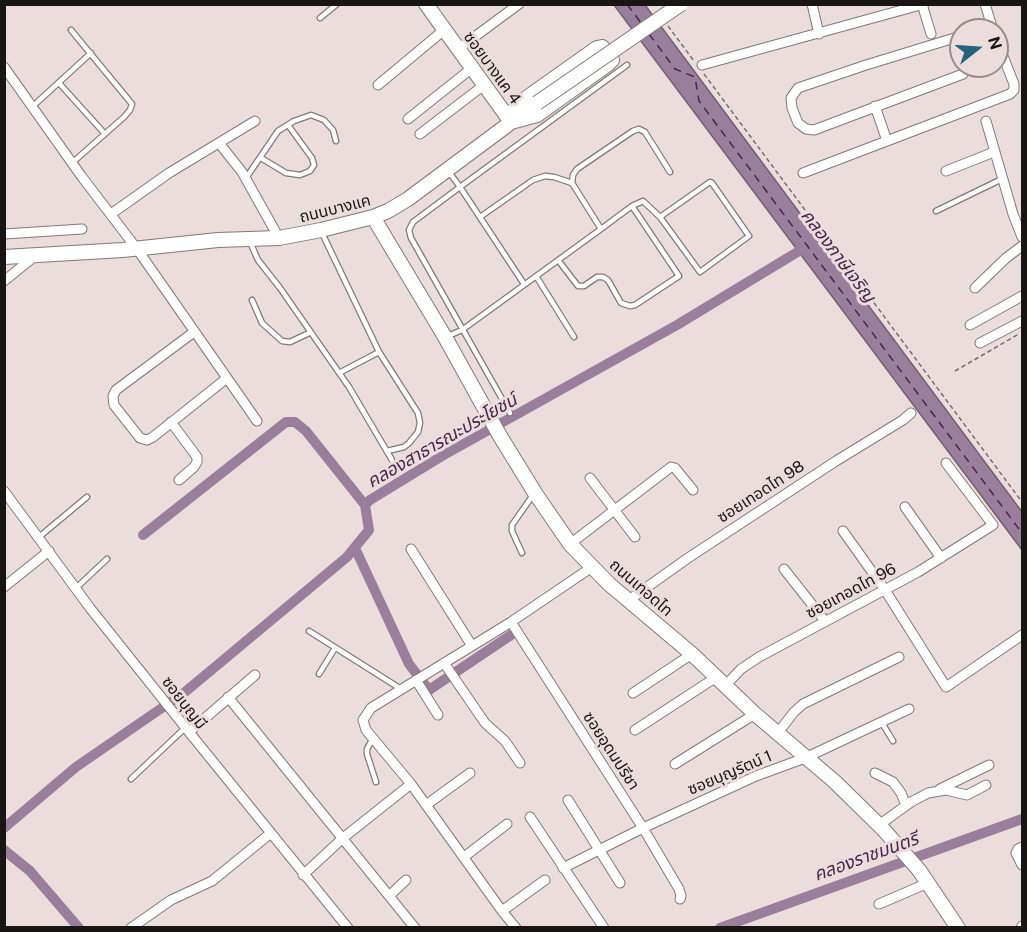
<!DOCTYPE html>
<meta charset="utf-8">
<style>
body{margin:0}
#map{position:relative;width:1027px;height:932px;overflow:hidden;background:#ebdddc;font-family:"Public Sans",sans-serif}
canvas{display:block}
.frame{position:absolute;inset:0;border:6px solid #1a1515;pointer-events:none}
.north{position:absolute;left:949px;top:18px;width:60px;height:60px;box-sizing:border-box;background:#ebdddc;border:2px solid #978d8c;border-radius:50%;rotate:73deg;font-size:16px;font-weight:700;line-height:24px;text-align:center;color:#1a1515}
.north::after{content:'';display:block;margin:auto;width:21px;height:27px;background:#28617a;clip-path:polygon(50% 0,100% 100%,50% 72%,0 100%)}
</style>
<div id="map">
<canvas width="1027" height="932"></canvas>
<div class="frame"></div>
<div class="north">N</div>
</div>
<script>
const g = document.querySelector('canvas').getContext('2d');
g.lineJoin = 'round';
function fillPath(path, color) { g.fillStyle = color; g.fill(path, 'evenodd'); }
const poly = rows => new Path2D(rows.map(r => 'M' + r).join(''));
function strokePath(path, color, width, dash) { g.strokeStyle = color; g.lineWidth = width; g.lineCap = dash ? 'butt' : 'round'; g.setLineDash(dash || []); g.stroke(path); }
function write(font, color, halo, rows, align = 'center') {
  g.font = font + ' "Public Sans","Noto Sans Thai",sans-serif'; g.lineWidth = 6; g.setLineDash([]); g.textBaseline = 'middle'; g.strokeStyle = halo; g.fillStyle = color; for (const [text, x, y, turn = 0] of rows) {
    g.save(); g.translate(x, y); g.rotate((+turn || 0) * Math.PI / 180); g.textAlign = isNaN(turn) ? turn : align; if (halo) g.strokeText(text, 0, 0); g.fillText(text, 0, 0); g.restore();
  }
}
const water = poly([
 [614,5,645,5,1022,512,1022,550,614,5]
]);
fillPath(water, '#9a7f9d');
strokePath(water, '#745f74', 1.5);
strokePath(poly([
 [143,535,286,422,295,422,306,431,365,505],
 [355,548,409,664,429,690,511,635],
 [4,828,76,767,185,692,347,557,369,530,365,505,370,500,442,456,677,325,809,245],
 [4,850,30,871,79,928],
 [720,928,1022,819]
]), '#9a7f9d', 10);
strokePath(poly([
 [627,4,641,23],
 [649,34,675,69,695,77,699,101,1022,533]
]), '#4a254f', 1.5, [8, 6]);
const lane = poly([
 [320,18,337,4],
 [71,30,132,104,130,110,124,117,72,163],
 [59,83,105,134],
 [32,107,91,53],
 [261,158,286,173,300,175,310,171,314,165,312,158,288,125],
 [449,172,460,187,627,65],
 [246,178,278,131,294,121,311,115,324,120,333,130,336,141],
 [936,211,1002,179],
 [480,217,533,180,545,176,554,177,572,183],
 [601,229,572,183,573,175,577,169,633,131,639,129,645,132,670,172],
 [322,233,379,352,339,373],
 [250,242,258,260,280,288,349,387,392,460],
 [558,260,578,286,584,286,597,277,603,277,608,280,621,303,630,306,635,305,679,276,632,206],
 [536,276,574,337],
 [252,300,262,323,282,341,290,342,309,333],
 [448,336,462,330,601,229,632,206,643,201,660,217,700,272,749,236,712,183,710,182,660,217],
 [379,352,418,413,420,423,418,432,409,443,404,447,387,451],
 [510,413,411,238,409,230,413,222,460,187,524,284],
 [39,537,87,497],
 [522,553,512,531,512,525,533,495],
 [76,588,107,559],
 [309,631,401,689],
 [319,674,335,648],
 [882,723,893,741],
 [373,738,367,749,367,754,376,782],
 [131,779,185,728]
]);
const street = poly([
 [812,4,819,34],
 [922,4,931,34],
 [985,4,993,30],
 [961,36,866,65,798,88,791,98,792,108,798,123,806,129,814,130,963,74,967,66],
 [458,49,519,4],
 [702,65,924,4],
 [4,67,82,177,137,249,257,421],
 [378,85,444,30],
 [875,106,887,141],
 [408,119,472,68],
 [986,121,1013,214,1022,237],
 [420,134,484,85],
 [219,143,242,172,279,238],
 [946,171,994,152],
 [803,173,1010,94,1014,90,1014,84,997,41],
 [111,214,169,173,255,121],
 [4,234,82,229],
 [4,281,35,256],
 [975,288,1006,258,1022,246],
 [970,325,1022,296],
 [194,332,116,390,113,396,114,405,140,438,147,440,153,437,227,378],
 [980,343,1022,321],
 [171,422,197,457,197,462,194,467,179,480],
 [590,478,635,537],
 [4,491,90,608,189,732,348,928],
 [905,507,941,558],
 [843,531,885,590,946,687,1022,635],
 [570,544,671,467,675,468,693,490],
 [411,549,472,646],
 [784,569,825,621],
 [4,587,49,551],
 [629,600,688,558,836,461,903,420,911,413],
 [511,622,643,828,679,889,681,896,680,899],
 [444,663,485,723,505,741,520,763],
 [416,680,438,715],
 [725,686,741,669,759,657,918,572,993,525,946,463],
 [633,693,692,654],
 [228,697,415,928],
 [635,730,715,678],
 [189,732,255,675],
 [777,734,794,712,803,704,899,657],
 [675,764,755,714],
 [875,773,893,782,901,793,906,805],
 [940,789,989,765],
 [568,800,620,883],
 [426,805,470,773],
 [530,817,604,928],
 [879,825,911,802,928,793,946,790,967,795,986,785],
 [1022,847,1018,849,1016,853,1022,865],
 [464,857,507,824],
 [563,868,643,828,756,776,805,758,909,709],
 [303,875,343,838,411,784],
 [389,896,406,880],
 [879,904,928,883],
 [502,911,545,880],
 [131,928,171,900,212,881,271,833],
 [516,928,502,911,411,784,366,730,363,720,371,708,511,622,592,567],
 [1021,928,1022,926]
]);
const secondary = poly([
 [426,4,511,122],
 [602,47,611,55,612,60,608,64,537,115,511,122,514,110,518,104,597,48,602,47],
 [373,217,445,337,500,436,535,493,570,544,609,584,692,654,755,714,834,781,883,829,919,870,958,928],
 [4,257,123,250,218,240,279,238,321,230,373,217,388,211,408,199,537,103]
]);
strokePath(lane, '#847877', 7);
strokePath(street, '#847877', 11);
strokePath(secondary, '#847877', 16);
strokePath(poly([
 [668,26,694,61],
 [704,74,1022,502],
 [955,371,1019,334]
]), '#786f6f', 1.5, [4.5, 3]);
strokePath(lane, '#fff', 4.5);
strokePath(street, '#fff', 9);
strokePath(secondary, '#fff', 14);
const secondaryBridge = poly([
 [537,103,681,4]
]);
strokePath(secondaryBridge, '#847877', 16, []);
strokePath(secondaryBridge, '#fff', 14);
write('16px', '#1a1515', '#ebdddc', [
 ["ซอยบางแค 4",492,68,54],
 ["ถนนบางแค",335,209,-14],
 ["ซอยเทอดไท 98",761,492,-33],
 ["ถนนเทอดไท",641,588,41],
 ["ซอยเทอดไท 96",851,591,-28],
 ["ซอยบุญมี",184,703,52],
 ["ซอยอุดมปรีชา",611,751,57],
 ["ซอยบุญรัตน์ 1",730,773,-23]
]);
write('italic 18px', '#4a254f', '#ebdddc', [
 ["คลองภาษีเจริญ",838,256,53],
 ["คลองสาธารณะประโยชน์",442,441,-30],
 ["คลองราชมนตรี",866,857,-20]
]);
</script>
